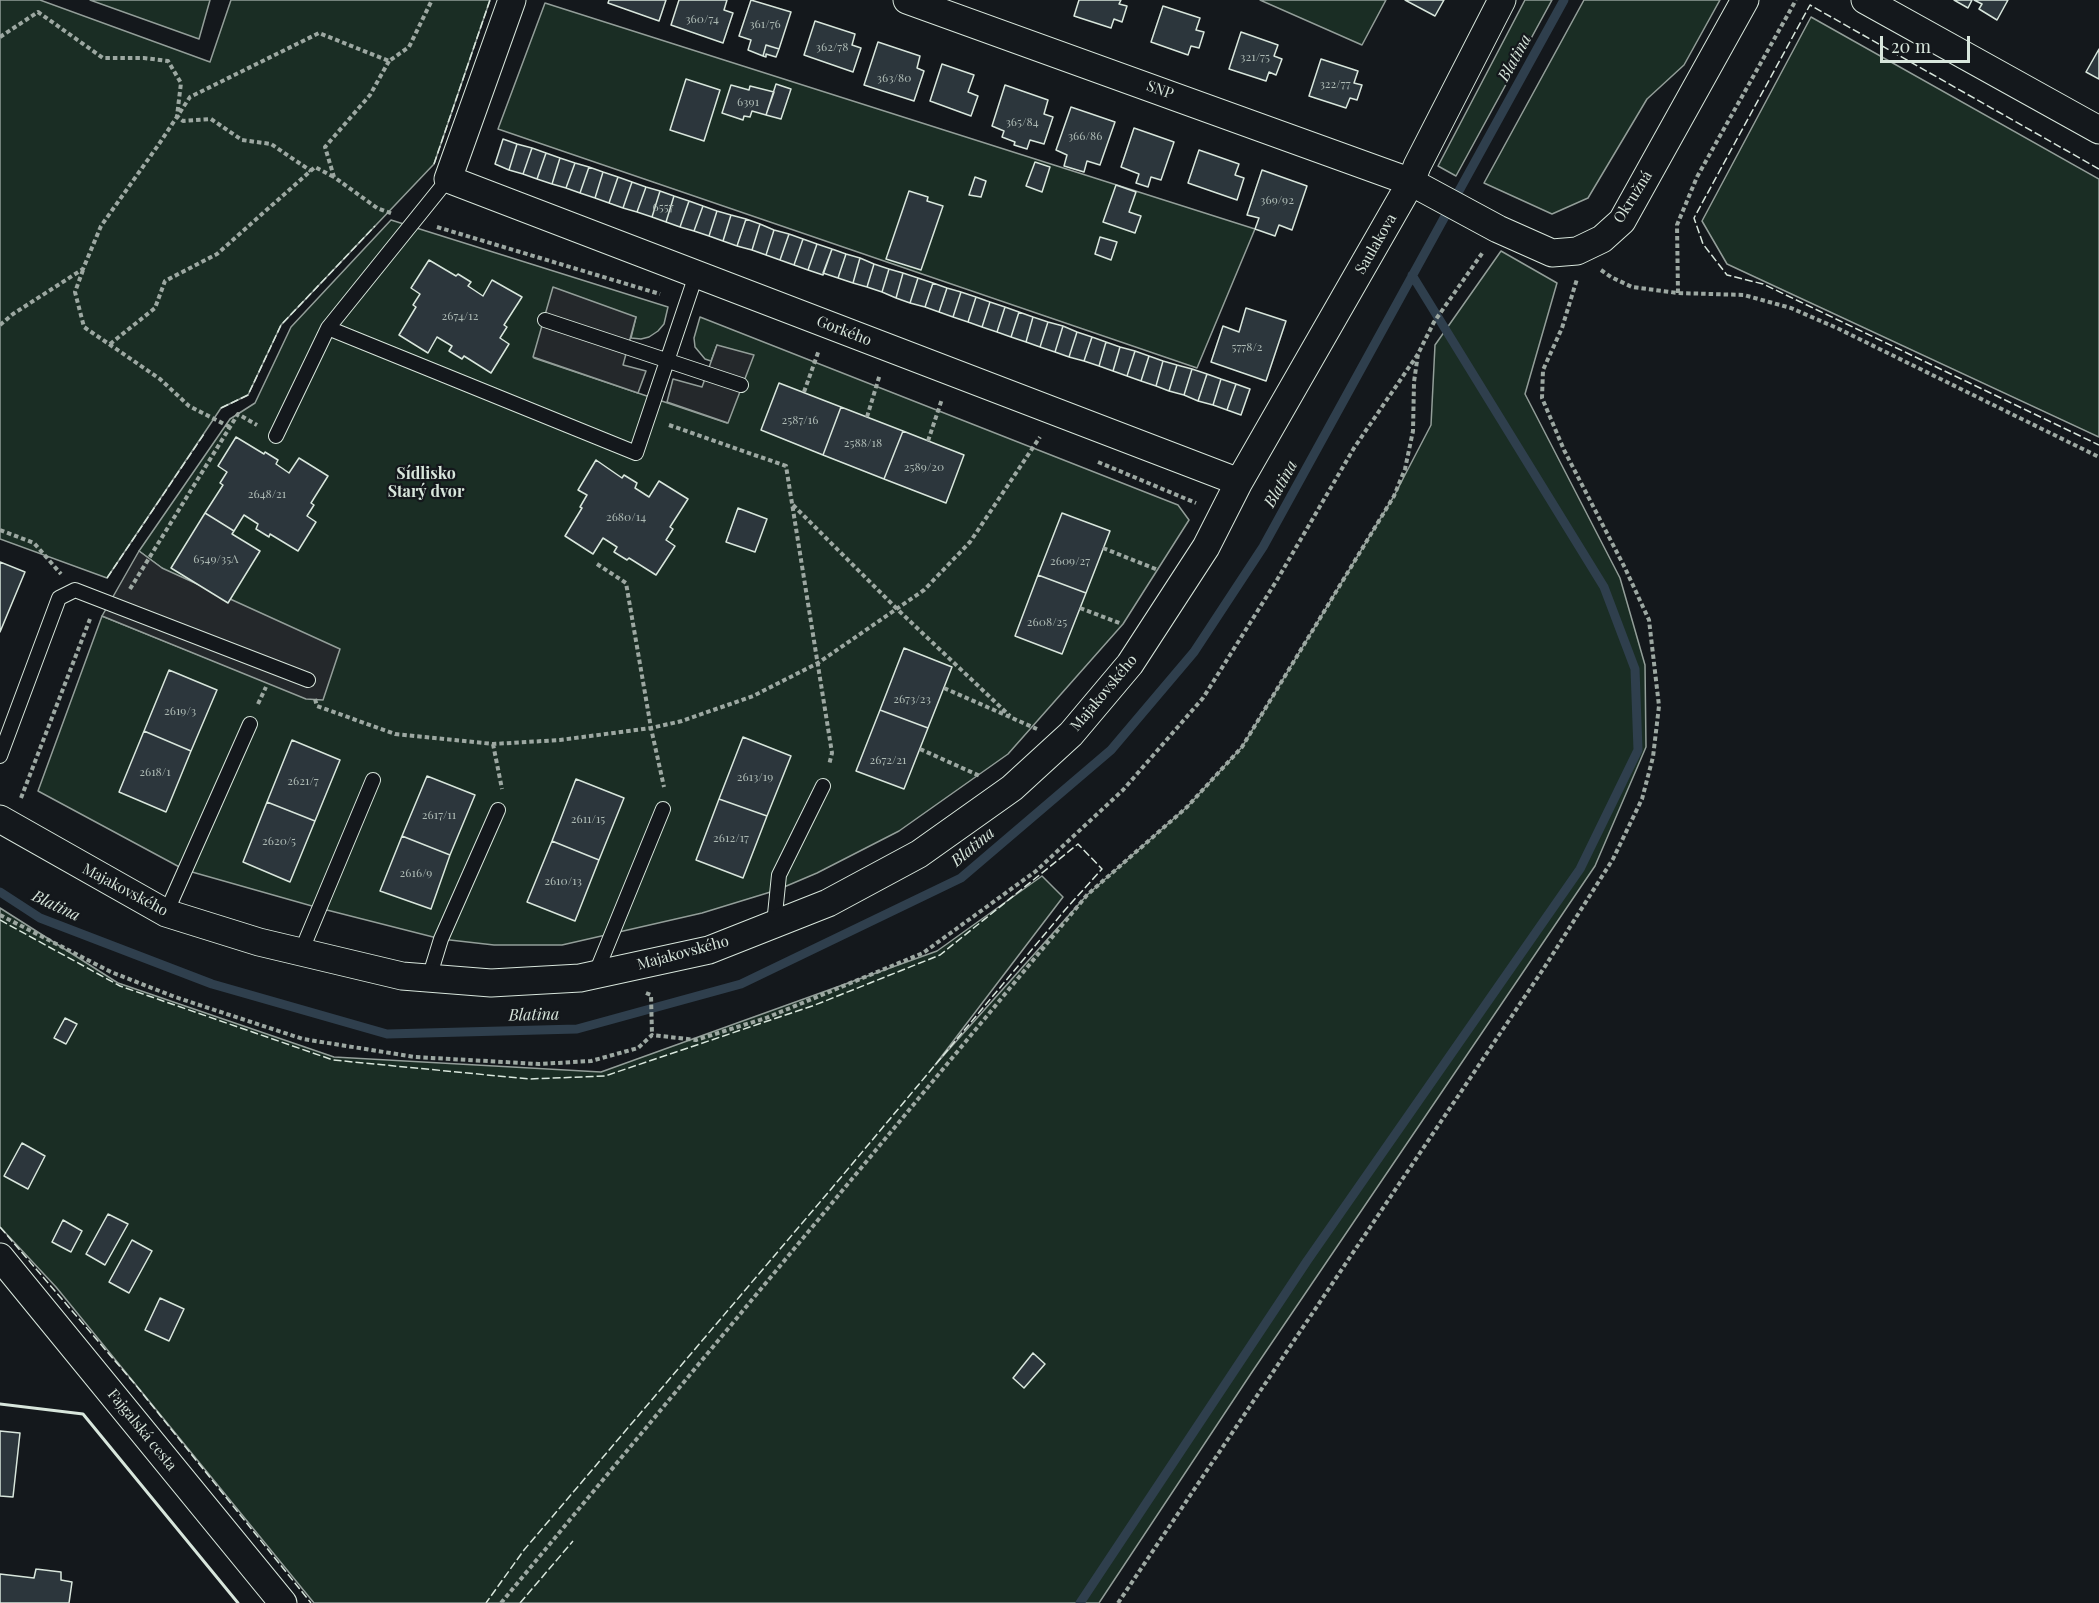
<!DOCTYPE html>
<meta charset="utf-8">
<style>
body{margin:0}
#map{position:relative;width:2099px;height:1603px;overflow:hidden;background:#14181c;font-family:"Playfair Display",serif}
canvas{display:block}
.scale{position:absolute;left:1880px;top:36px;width:90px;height:27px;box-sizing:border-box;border:3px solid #d8e6dc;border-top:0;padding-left:8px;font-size:18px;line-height:21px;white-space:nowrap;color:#d8e6dc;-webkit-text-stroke:4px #14181c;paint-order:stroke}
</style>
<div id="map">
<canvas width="2099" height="1603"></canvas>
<div class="scale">20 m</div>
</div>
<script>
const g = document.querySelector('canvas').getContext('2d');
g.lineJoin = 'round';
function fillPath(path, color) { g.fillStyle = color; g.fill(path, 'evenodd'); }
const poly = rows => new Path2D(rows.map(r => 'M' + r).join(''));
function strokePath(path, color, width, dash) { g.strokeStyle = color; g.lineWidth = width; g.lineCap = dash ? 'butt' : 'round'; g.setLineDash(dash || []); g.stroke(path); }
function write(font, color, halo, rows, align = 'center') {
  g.font = font + ' "Playfair Display",serif'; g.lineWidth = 4.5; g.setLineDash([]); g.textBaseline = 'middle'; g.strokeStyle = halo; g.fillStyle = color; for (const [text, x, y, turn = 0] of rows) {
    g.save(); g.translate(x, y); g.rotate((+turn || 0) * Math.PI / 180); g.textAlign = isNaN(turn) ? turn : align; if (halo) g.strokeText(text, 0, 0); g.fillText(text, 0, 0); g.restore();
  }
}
const green = poly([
 [0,0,40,0,210,62,231,0,490,0,434,164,281,325,248,395,221,408,107,578,0,539,0,0],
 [90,0,210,0,199,39,90,0],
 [1260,0,1386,0,1362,45,1260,0],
 [1525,0,1552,0,1456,176,1438,166,1525,0],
 [1584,0,1720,0,1684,65,1647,99,1588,198,1552,214,1484,183,1584,0],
 [545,3,1255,229,1197,368,498,129,545,3],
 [1811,17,2099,179,2099,437,1727,264,1702,221,1811,17],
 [391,220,668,307,664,324,658,331,649,337,641,339,631,338,636,317,534,358,727,423,717,345,711,361,705,359,695,347,694,338,700,317,1178,505,1189,520,1123,624,1008,754,899,831,817,873,777,890,702,913,562,945,494,945,441,939,319,908,185,870,38,791,102,616,306,698,162,568,139,551,230,419,255,403,291,327,391,220],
 [1501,251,1557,283,1525,394,1620,578,1645,665,1646,747,1595,866,1252,1372,1099,1603,314,1603,56,1287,0,1227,0,908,118,983,334,1057,601,1072,937,951,1042,876,1063,897,935,1065,1087,895,1187,807,1242,747,1394,496,1431,425,1435,345,1501,251]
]);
fillPath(green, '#1a2d24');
strokePath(green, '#939e99', 1.5);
const parking = poly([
 [553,287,636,317,623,365,646,371,638,393,533,357,553,287],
 [717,345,754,355,728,423,667,402,673,379,702,387,717,345],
 [139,551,162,568,340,649,323,700,306,699,102,616,139,551]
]);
fillPath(parking, '#24282b');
strokePath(parking, '#939e99', 1.5);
strokePath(poly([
 [0,892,40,918,212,984,387,1034,577,1029,741,984,961,878,1111,750,1194,652,1263,547,1564,0],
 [1080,1603,1307,1261,1580,869,1638,750,1635,669,1604,587,1412,275]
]), '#2f3f4d', 9);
const building = poly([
 [609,0,666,0,659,21,608,3,609,0],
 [679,0,727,0,724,10,733,13,723,43,671,25,679,0],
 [751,0,791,12,779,49,766,45,763,56,748,50,751,40,739,36,751,0],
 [1079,0,1121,0,1119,4,1127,6,1122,22,1114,19,1111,28,1074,16,1079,0],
 [1405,0,1444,0,1435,16,1405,0],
 [1954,0,1972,0,1968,8,1954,0],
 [1974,0,2008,0,1997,20,1979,9,1982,4,1974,0],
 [1163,6,1200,18,1196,30,1204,32,1199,48,1191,46,1188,55,1151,42,1163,6],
 [815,21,855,34,852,45,861,48,853,72,804,55,815,21],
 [1241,32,1278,45,1274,56,1282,59,1276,75,1269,72,1266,81,1229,69,1241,32],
 [878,42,920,56,917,68,924,71,914,101,864,85,878,42],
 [766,45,779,49,776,57,766,54,766,57,763,56,766,45],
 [2099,49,2099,79,2086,72,2099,49],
 [1321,59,1358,71,1354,83,1362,85,1357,100,1350,98,1346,108,1309,96,1321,59],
 [942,64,974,75,968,92,978,96,971,116,930,101,942,64],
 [686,79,720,90,704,141,670,130,686,79],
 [776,84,791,89,781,119,766,115,776,84],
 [731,85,749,90,750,86,774,92,766,115,752,111,750,117,744,116,743,120,722,113,731,85],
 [1005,85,1048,100,1044,114,1053,117,1044,144,1030,140,1027,149,1014,145,1015,142,1002,137,1004,131,992,126,1005,85],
 [1071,107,1115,122,1100,165,1087,161,1084,172,1064,166,1067,155,1056,150,1071,107],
 [1134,128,1174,142,1161,180,1151,177,1148,187,1136,183,1139,174,1121,167,1134,128],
 [503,139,517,144,509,170,495,164,503,139],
 [517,144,532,148,523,174,509,170,517,144],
 [532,148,546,153,537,179,523,174,532,148],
 [1199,150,1239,164,1235,175,1244,178,1237,200,1188,183,1199,150],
 [546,153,560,158,552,184,537,179,546,153],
 [560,158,575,163,566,188,552,184,560,158],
 [1035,162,1050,167,1042,192,1026,186,1035,162],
 [575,163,589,167,580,193,566,188,575,163],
 [589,167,603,172,595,198,580,193,589,167],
 [1262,170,1307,186,1292,230,1279,225,1275,236,1255,229,1259,218,1247,215,1262,170],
 [603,172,618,177,609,203,595,198,603,172],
 [618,177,632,182,623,208,609,203,618,177],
 [975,177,986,181,981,197,969,195,975,177],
 [632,182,646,187,637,212,623,208,632,182],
 [1116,185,1136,192,1129,212,1141,216,1135,233,1103,222,1116,185],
 [646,187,660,191,652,217,637,212,646,187],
 [660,191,674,196,666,222,652,217,660,191],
 [909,191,928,197,927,201,943,206,921,270,886,259,909,191],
 [674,196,689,201,680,227,666,222,674,196],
 [689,201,703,206,694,231,680,227,689,201],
 [703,206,717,211,709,236,694,231,703,206],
 [717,211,731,215,723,241,709,236,717,211],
 [731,215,746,219,737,246,723,241,731,215],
 [746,219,760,224,752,250,737,246,746,219],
 [760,224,774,230,766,255,752,250,760,224],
 [774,230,789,234,780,260,766,255,774,230],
 [789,234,803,239,794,265,780,260,789,234],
 [1100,237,1117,242,1111,260,1095,254,1100,237],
 [803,239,817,244,808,270,794,265,803,239],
 [817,244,832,249,823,275,808,270,817,244],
 [832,249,846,254,838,278,823,273,832,249],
 [846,254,860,258,853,283,838,278,846,254],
 [860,258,874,264,867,287,853,283,860,258],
 [429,260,456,276,458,274,471,282,468,286,483,296,492,280,522,297,504,325,507,327,500,338,509,344,491,373,464,356,462,359,449,351,452,346,437,337,428,353,399,335,416,307,413,305,420,294,411,288,429,260],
 [874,264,889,269,882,292,867,287,874,264],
 [889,269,903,273,896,298,882,292,889,269],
 [903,273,918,278,910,303,896,298,903,273],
 [918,278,933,283,925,307,910,303,918,278],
 [933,283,947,288,939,312,925,307,933,283],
 [947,288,961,292,953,317,939,312,947,288],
 [961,292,976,297,968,322,953,317,961,292],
 [976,297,990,302,982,327,968,322,976,297],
 [990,302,1005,307,997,332,982,327,990,302],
 [1005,307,1019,312,1011,337,997,332,1005,307],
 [1246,308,1286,321,1266,381,1211,362,1223,326,1239,332,1246,308],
 [1019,312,1033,317,1026,342,1011,337,1019,312],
 [1033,317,1048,322,1040,347,1026,342,1033,317],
 [1048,322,1063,326,1055,352,1040,347,1048,322],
 [1063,326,1077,332,1069,357,1055,352,1063,326],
 [1077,332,1092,337,1084,361,1069,357,1077,332],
 [1092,337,1106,342,1099,366,1084,361,1092,337],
 [1106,342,1120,347,1113,371,1099,366,1106,342],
 [1120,347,1135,351,1127,376,1113,371,1120,347],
 [1135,351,1149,356,1141,381,1127,376,1135,351],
 [1149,356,1163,361,1156,386,1141,381,1149,356],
 [1163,361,1177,365,1169,391,1156,386,1163,361],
 [1177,365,1192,369,1184,395,1169,391,1177,365],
 [1192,369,1207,374,1198,401,1184,395,1192,369],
 [1207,374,1221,379,1213,405,1198,401,1207,374],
 [1221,379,1236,384,1227,410,1213,405,1221,379],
 [779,383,841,407,823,455,761,430,779,383],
 [1236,384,1250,389,1241,415,1227,410,1236,384],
 [841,407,903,431,884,479,823,455,841,407],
 [903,431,964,455,946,503,884,479,903,431],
 [236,437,264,454,265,452,278,460,276,464,289,473,299,458,328,476,311,503,314,505,307,516,316,522,298,551,270,534,269,537,256,529,258,524,244,515,234,531,205,513,223,485,220,483,227,472,218,466,236,437],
 [596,460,622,478,624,475,637,483,635,488,649,497,659,481,688,499,670,527,673,529,666,540,675,546,656,575,629,558,627,560,614,552,617,547,603,538,593,554,565,536,582,508,580,507,587,495,578,490,596,460],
 [738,508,767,519,755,552,726,542,738,508],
 [205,513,234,531,232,534,260,551,228,603,171,568,205,513],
 [1062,513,1110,531,1086,593,1038,575,1062,513],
 [0,562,25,572,0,632,0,562],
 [1038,575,1086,593,1062,654,1015,636,1038,575],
 [904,648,952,667,928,728,880,710,904,648],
 [169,670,217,690,191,751,144,731,169,670],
 [880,710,928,728,904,789,856,771,880,710],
 [144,731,191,751,166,812,119,792,144,731],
 [743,737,791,756,767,816,719,799,743,737],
 [292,740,340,760,315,821,267,802,292,740],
 [427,776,475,795,450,855,402,836,427,776],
 [576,779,624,798,599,860,552,841,576,779],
 [719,799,767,816,743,878,696,860,719,799],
 [267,802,315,821,290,882,243,862,267,802],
 [402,836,450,855,431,909,380,891,402,836],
 [552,841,599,860,575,921,527,902,552,841],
 [65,1018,77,1024,66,1044,54,1038,65,1018],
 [22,1143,45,1156,28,1189,4,1176,22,1143],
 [108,1214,128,1224,105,1265,86,1254,108,1214],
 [63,1220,82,1231,71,1252,52,1242,63,1220],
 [132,1240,152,1251,129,1293,109,1282,132,1240],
 [160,1298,184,1309,169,1341,145,1330,160,1298],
 [1033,1353,1045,1364,1024,1388,1013,1378,1033,1353],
 [0,1431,20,1433,13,1497,0,1496,0,1431],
 [36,1569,61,1572,61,1580,72,1582,69,1603,0,1603,0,1574,34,1578,36,1569]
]);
fillPath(building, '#2c363c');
strokePath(building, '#d8e6dc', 1.5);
const service = poly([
 [545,320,741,385],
 [328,328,636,453,696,275],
 [276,436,328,328,448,179],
 [0,756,59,598,75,590,308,680],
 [166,913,250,724],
 [774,924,779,875,823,786],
 [301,952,373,780],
 [595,975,663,809],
 [429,978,441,939,498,810]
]);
const minor = poly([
 [512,0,448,179,1239,482],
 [907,0,1411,182,1498,229,1552,253,1577,251,1602,239,1622,221,1745,0],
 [1865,0,2099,130],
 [0,819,166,913,259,942,402,976,491,983,580,978,709,950,828,903,919,854,1012,788,1071,734,1130,664,1206,547,1239,482,1411,182,1417,166,1502,0],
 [0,1257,283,1603]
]);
strokePath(service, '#d8e6dc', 16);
strokePath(minor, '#d8e6dc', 29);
strokePath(poly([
 [0,37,38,12,103,58,144,58,168,61,181,83,177,116,183,121,211,119,242,140,271,144,311,171],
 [389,61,370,95,325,147,334,177,377,208,393,214],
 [437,227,660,294],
 [83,270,75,292,84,327,160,379,189,406,230,427],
 [1601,270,1611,277,1632,287,1678,293,1744,295,1791,308,1837,328,2099,457],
 [1678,293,1677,225,1697,177,1796,0],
 [0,325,13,314,83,269,101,226,159,144,190,97,319,33,389,61,409,47,432,0],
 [110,344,155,308,165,281,217,254,315,167,334,177],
 [804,392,819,350],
 [867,417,880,374],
 [669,425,786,466,832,753,829,765],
 [928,441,942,399],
 [1098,462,1196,503],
 [793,505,897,609,1010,716],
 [0,530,34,543,61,574],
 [1103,548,1158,570],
 [597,564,626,583,651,728,664,787],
 [130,589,238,414,257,425],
 [1080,608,1122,624],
 [944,688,1037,729],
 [315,699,317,706,395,734,493,744,560,740,651,728,682,721,753,696,818,663,924,590,970,542,1040,437],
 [258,704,266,687],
 [493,744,502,789],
 [920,749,980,776],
 [21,798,90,619],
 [0,915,111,972,175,997,303,1039,415,1057,539,1064,591,1061,638,1048,652,1035,696,1040,766,1018,923,953,1036,871,1123,790,1203,698,1277,580,1354,448,1418,354],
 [646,993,651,995,652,1035],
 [501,1603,1087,895,1187,807,1242,747,1394,496,1405,469,1413,431,1414,382,1418,354,1434,322,1483,252],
 [1118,1603,1544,968,1613,859,1642,799,1653,757,1659,706,1649,620,1625,568,1564,450,1542,398,1543,370,1562,328,1577,279]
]), '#9da8a2', 4, [4.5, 3]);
strokePath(service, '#14181c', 14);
strokePath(minor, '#14181c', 27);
strokePath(poly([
 [434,164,490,0],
 [2099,169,1810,5,1694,218,1703,244,1727,275,1763,284,2099,445],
 [221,408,248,395,281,325,375,226],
 [107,578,204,434],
 [0,920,120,986,333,1060,529,1079,605,1076,815,1005,940,955,1078,844,1102,869,1065,910,832,1188,524,1550,486,1603],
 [0,1227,134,1383,311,1603],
 [520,1603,573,1541]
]), '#d8e6dc', 1.5, [8, 3]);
strokePath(poly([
 [0,1404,83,1414,238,1603]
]), '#d8e6dc', 3);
write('12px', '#adbab4', null, [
 ["360/74",702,19],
 ["361/76",765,24],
 ["362/78",832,47],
 ["321/75",1255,57],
 ["363/80",894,78],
 ["322/77",1335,84],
 ["6391",748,102],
 ["365/84",1022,122],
 ["366/86",1085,136],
 ["369/92",1277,200],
 ["6557",663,207],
 ["2674/12",460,316],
 ["5778/2",1247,347],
 ["2587/16",800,420],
 ["2588/18",863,443],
 ["2589/20",924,467],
 ["2648/21",267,494],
 ["2680/14",626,517],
 ["6549/35A",216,559],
 ["2609/27",1070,561],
 ["2608/25",1047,622],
 ["2673/23",912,699],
 ["2619/3",180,711],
 ["2672/21",888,760],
 ["2618/1",155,772],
 ["2613/19",755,777],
 ["2621/7",303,781],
 ["2617/11",439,815],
 ["2611/15",588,819],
 ["2612/17",731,838],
 ["2620/5",279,841],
 ["2616/9",416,873],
 ["2610/13",563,881]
]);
write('15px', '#d8e6dc', '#14181c', [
 ["SNP",1160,90,20],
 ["Okružná",1633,197,-58],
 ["Saulakova",1376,244,-60],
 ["Gorkého",844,331,21],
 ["Majakovského",1104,693,-50],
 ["Majakovského",125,890,28],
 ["Majakovského",683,953,-15],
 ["Fajgalská cesta",142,1430,51]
]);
write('italic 16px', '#d8e6dc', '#14181c', [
 ["Blatina",1515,58,-61],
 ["Blatina",1281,484,-61],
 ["Blatina",973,847,-40],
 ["Blatina",56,906,25],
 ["Blatina",534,1015,-1]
]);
write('bold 16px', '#d8e6dc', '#14181c', [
 ["Sídlisko",426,474],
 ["Starý dvor",426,492]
]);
</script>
